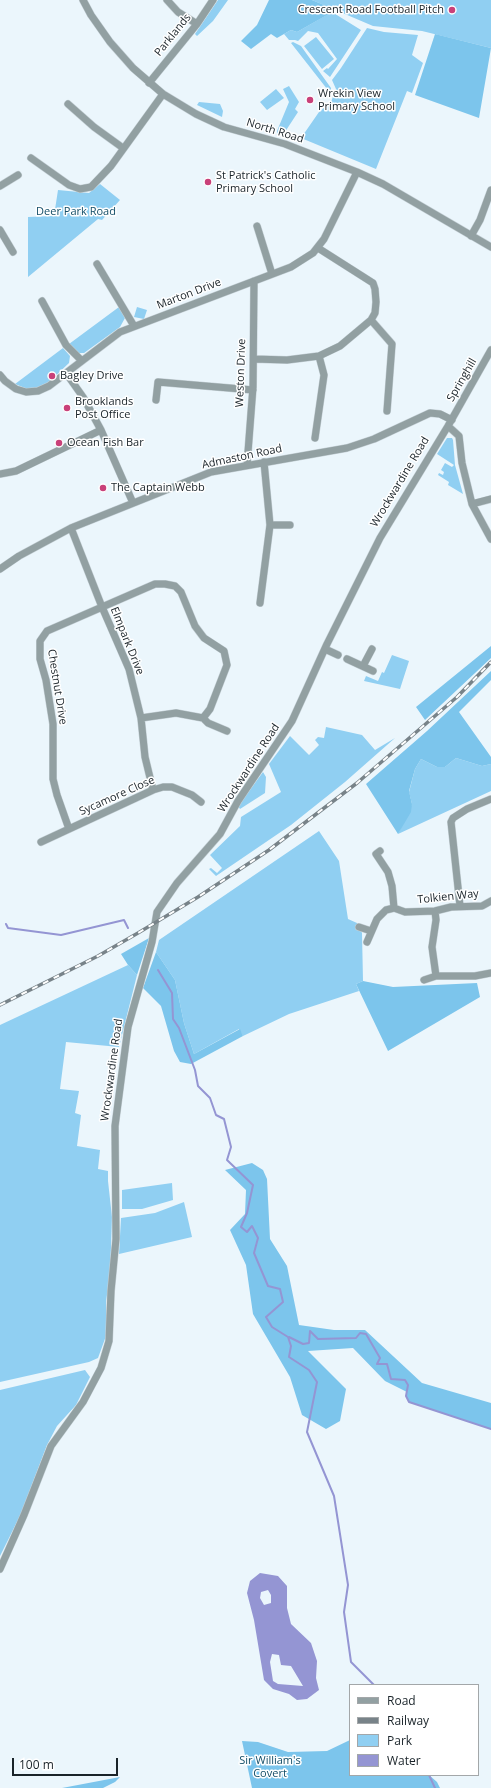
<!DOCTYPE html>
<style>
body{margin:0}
#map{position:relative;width:491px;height:1788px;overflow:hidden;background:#ebf6fc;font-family:"Open Sans",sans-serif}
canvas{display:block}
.legend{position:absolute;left:349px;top:1684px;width:130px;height:92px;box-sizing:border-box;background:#fff;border:1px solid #a3a7a9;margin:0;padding:5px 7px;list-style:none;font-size:12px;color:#192329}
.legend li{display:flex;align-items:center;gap:8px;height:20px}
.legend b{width:20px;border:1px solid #a3a7a9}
.scale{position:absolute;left:12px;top:1758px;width:106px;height:18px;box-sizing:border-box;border:2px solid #192329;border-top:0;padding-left:5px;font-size:12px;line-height:14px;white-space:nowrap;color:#192329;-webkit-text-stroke:3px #fff;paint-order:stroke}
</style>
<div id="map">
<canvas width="491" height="1788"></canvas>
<ul class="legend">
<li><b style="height:5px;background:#92a0a2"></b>Road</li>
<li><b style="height:5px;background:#788389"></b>Railway</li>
<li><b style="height:11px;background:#90cff2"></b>Park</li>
<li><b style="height:11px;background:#9495d3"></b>Water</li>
</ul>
<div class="scale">100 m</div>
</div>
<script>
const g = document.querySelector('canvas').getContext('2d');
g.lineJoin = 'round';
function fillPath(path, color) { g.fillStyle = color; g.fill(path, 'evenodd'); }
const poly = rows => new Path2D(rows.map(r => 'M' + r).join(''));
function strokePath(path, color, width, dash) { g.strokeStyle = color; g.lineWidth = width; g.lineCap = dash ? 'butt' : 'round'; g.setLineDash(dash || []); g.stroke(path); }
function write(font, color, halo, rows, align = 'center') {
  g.font = font + ' "Open Sans",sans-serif'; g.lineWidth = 3; g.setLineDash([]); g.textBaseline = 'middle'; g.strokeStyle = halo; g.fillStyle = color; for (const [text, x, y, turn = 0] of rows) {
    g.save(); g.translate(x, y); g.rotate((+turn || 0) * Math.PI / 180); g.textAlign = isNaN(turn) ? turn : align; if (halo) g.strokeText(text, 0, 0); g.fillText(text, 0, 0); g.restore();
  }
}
fillPath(poly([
 [218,0,228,0,213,21,197,36,195,34],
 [312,0,491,0,491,48,422,31,373,26],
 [332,12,361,30,330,77,323,71,327,68,328,69,337,59,318,33,308,31,298,41,295,40,289,40,284,34,291,30,297,32],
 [367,28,384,32,418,35,412,55,423,63,412,93,407,91,376,169,301,138,319,112,331,102,336,89,332,80,341,68],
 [316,37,334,59,322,69,304,46],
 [293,42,301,46,331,88,331,94,291,43],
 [289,86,299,102,295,109,298,112,283,135,277,133,277,131,289,102,283,89],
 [276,89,284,98,267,110,260,102],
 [199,102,220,104,223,111,222,117,197,105],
 [100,184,120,200,102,220,98,219,28,277,28,217,54,216,58,190,89,193],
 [119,307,125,318,120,327,84,353,77,353,69,344],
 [137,307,147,310,144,319,134,317],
 [63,348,70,356,69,363,47,384,38,388,27,389,15,384],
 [447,438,452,438,453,440,455,465,463,494,448,485,449,482,438,475,439,473,443,475,444,472,441,470,445,463,452,467,454,465,437,454],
 [392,655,409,661,400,689,364,681,366,676,378,681,382,672,384,673],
 [326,727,362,735,375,750,395,738,345,782,291,825,216,876,209,869,211,868,217,873,222,868,210,855,240,826,241,817,281,792,269,764,290,736,309,755,319,745,315,740,318,737,324,738],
 [456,758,482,766,491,764,491,791,398,834,412,804,409,792,415,769,421,759,437,767,445,767],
 [263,772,266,777,265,793,240,809,238,806],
 [319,831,339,861,348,919,357,923,362,933,363,981,356,984,359,991,289,1014,243,1036,239,1029,194,1054,184,1023,175,980,156,952,159,940],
 [128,965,137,975,119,1047,66,1042,60,1089,79,1091,75,1113,81,1115,77,1146,100,1150,98,1169,108,1171,108,1181,112,1217,110,1277,106,1301,106,1336,98,1358,89,1362,0,1382,0,1025],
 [172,1183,173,1200,142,1209,122,1209,122,1190],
 [184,1202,192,1237,119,1254,121,1218,155,1213],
 [85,1370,90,1377,76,1405,57,1426,47,1445,21,1514,0,1556,0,1390]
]), '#90cff2');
fillPath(poly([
 [269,0,312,0,336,10,297,32,291,30,277,38,271,34,251,49,241,41,257,25],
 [435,34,491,48,479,118,415,95],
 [491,646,491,658,425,720,416,707],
 [491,671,491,680,459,712,491,757,491,764,482,766,456,758,445,767,437,767,421,759,415,769,409,791,412,804,411,812,398,834,366,784,427,731],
 [149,938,137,975,128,965,121,954],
 [156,952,175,980,184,1023,194,1054,240,1029,243,1036,191,1064,180,1062,174,1051,161,1006,143,988],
 [363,981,393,987,477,983,480,997,388,1051,356,984],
 [252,1163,263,1170,267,1179,270,1239,287,1266,299,1325,334,1330,365,1330,422,1383,491,1403,491,1429,409,1402,406,1396,407,1392,385,1381,353,1348,308,1351,346,1389,340,1421,326,1429,302,1415,290,1377,253,1314,246,1265,230,1230,245,1214,246,1190,225,1170],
 [350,1740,350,1775,429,1775,437,1782,440,1788,252,1788,242,1741,258,1742,288,1752,327,1751],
 [120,1777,115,1782,103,1788,62,1788]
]), '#7cc5ec');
fillPath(poly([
 [260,1573,278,1576,287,1586,287,1608,291,1624,311,1643,317,1661,316,1678,319,1690,307,1699,297,1700,289,1694,273,1689,264,1680,254,1620,247,1593,250,1581],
 [268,1590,271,1595,271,1603,264,1605,260,1598,261,1592],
 [272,1654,279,1655,281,1665,291,1666,303,1686,278,1684,273,1681,270,1662]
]), '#9495d3');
strokePath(poly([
 [6,924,8,928,61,935,124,920,128,928],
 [158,970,172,993,173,1019,179,1028,195,1070,198,1086,210,1098,216,1115,224,1119,231,1147,227,1160,253,1185,247,1213,241,1227,247,1232,252,1226,258,1238,254,1253,268,1286,280,1289,283,1302,266,1317,272,1327,288,1337,291,1346,289,1357,309,1370,317,1382,307,1432,334,1496,348,1585,344,1612,351,1662,374,1685],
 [289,1337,303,1344,309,1343,310,1331,318,1339,356,1338,360,1333,366,1334,380,1358,377,1364,387,1364,391,1379,405,1380,408,1385,406,1396,409,1402,491,1429],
 [429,1775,435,1788]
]), '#9495d3', 2);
const minor = poly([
 [83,0,91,15,110,42,133,68,163,94,196,114,224,127,285,144,357,172,383,184,491,247],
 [167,0,178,12,197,24],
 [149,83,197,24,213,0],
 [68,104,94,127,123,148],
 [31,158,69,185,80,189,91,187,111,166,163,94],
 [0,186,18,175],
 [257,226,272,274],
 [0,230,13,252],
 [471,236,480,220,491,190],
 [97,264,134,326],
 [42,301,66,345,81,360],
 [371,320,392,344,387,411],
 [254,359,287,360,319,356,340,346,371,320,375,313,376,302,375,289,373,283,318,248],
 [66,373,83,397,101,430,133,503],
 [0,375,5,381,16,389,26,392,38,391,49,386,120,332,291,267,313,253,324,239,357,172],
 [156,400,158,382,253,390],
 [448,426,459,436,462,463,472,504,491,539],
 [315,438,324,375,319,356],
 [247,465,253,387,254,281],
 [0,474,16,471,101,430],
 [472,504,491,499],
 [270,525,290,525],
 [71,528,102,607,129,669,141,718,145,757,153,790],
 [0,569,19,556,71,528,211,472,347,448,374,439,430,413,440,414,452,420],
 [260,603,270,525,264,462],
 [325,649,338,655],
 [347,659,373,671],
 [363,666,372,649],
 [203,718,208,723,227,731],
 [69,829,57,795,53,779,53,724,46,680,40,659,40,641,47,631,155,584,165,584,175,586,181,592,195,626,204,638,224,651,227,665,210,709,203,718,176,713,141,718],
 [41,842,153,790,163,787,172,787,192,795,201,802],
 [380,851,376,854,388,872,392,886,394,908],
 [460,906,451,822,453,818,467,809,491,799],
 [435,911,436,920,432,947,436,976],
 [359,927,371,931],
 [367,942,377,919,386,910,394,908,405,912,435,911,451,907,482,906,491,901],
 [424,980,436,976,475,976,491,973],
 [0,1569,24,1515,51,1446,83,1402,101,1368,109,1341,111,1291,116,1239,115,1126,128,1027,152,942,157,912,177,883,220,834,238,801,292,721,327,644,380,538,448,426,491,350]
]);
strokePath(minor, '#c5d0d6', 8);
strokePath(minor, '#92a0a2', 7);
const rail = poly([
 [0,1005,98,956,138,933,198,897,269,850,357,783,457,697,491,662]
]);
strokePath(rail, '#788389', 3.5);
strokePath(rail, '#fff', 2, [6]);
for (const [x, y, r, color] of [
 [452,10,4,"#c94079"],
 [310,100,4,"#c94079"],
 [208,182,4,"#c94079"],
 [52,376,4,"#c94079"],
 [67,408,4,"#c94079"],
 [59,443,4,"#c94079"],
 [103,488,4,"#c94079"]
]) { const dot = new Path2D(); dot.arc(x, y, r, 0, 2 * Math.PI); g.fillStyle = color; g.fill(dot); strokePath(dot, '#fff', 1.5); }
write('11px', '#192329', '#fff', [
 ["Crescent Road Football Pitch",444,10,"right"],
 ["Wrekin View",318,94],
 ["Primary School",318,107],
 ["St Patrick's Catholic",216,176],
 ["Primary School",216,189],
 ["Bagley Drive",60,376],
 ["Brooklands",75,402],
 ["Post Office",75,415],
 ["Ocean Fish Bar",67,443],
 ["The Captain Webb",111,488]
], 'left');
write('11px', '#192329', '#fff', [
 ["Parklands",173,35,-51],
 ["North Road",275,131,17],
 ["Marton Drive",189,294,-21],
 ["Weston Drive",241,373,-88],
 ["Springhill",462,380,-60],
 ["Admaston Road",242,457,-12],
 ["Wrockwardine Road",400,482,-59],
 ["Elmpark Drive",127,641,68],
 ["Chestnut Drive",57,687,81],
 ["Wrockwardine Road",249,768,-57],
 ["Sycamore Close",117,796,-24],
 ["Tolkien Way",448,897,-6],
 ["Wrockwardine Road",112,1070,-82]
]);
write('11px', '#134e68', '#fff', [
 ["Deer Park Road",76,212],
 ["Sir William's",270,1761],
 ["Covert",270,1774]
]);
</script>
